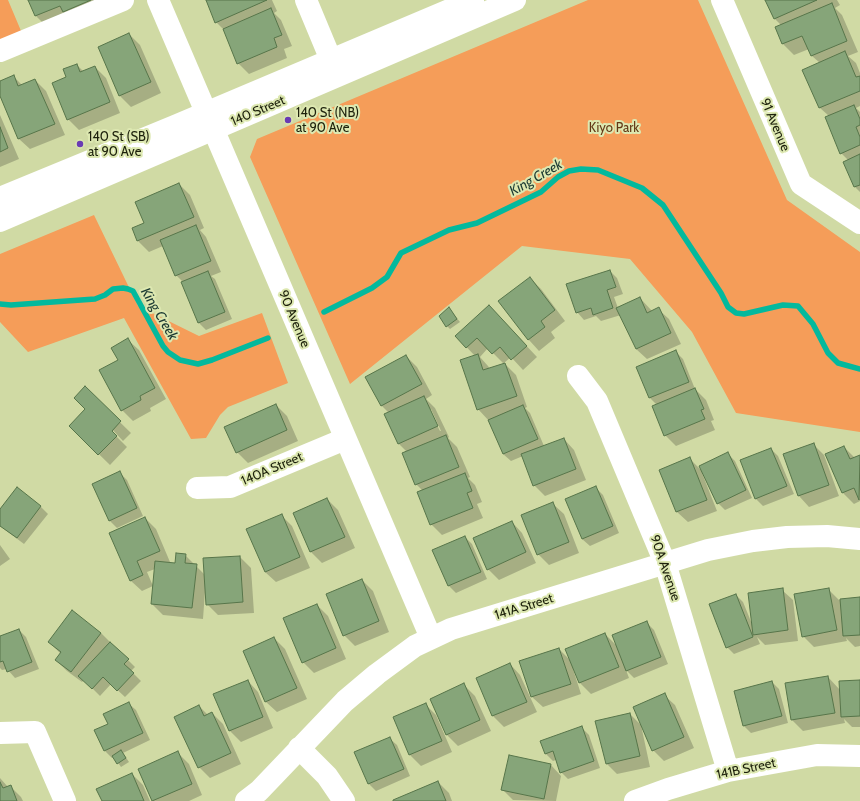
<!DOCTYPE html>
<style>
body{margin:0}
canvas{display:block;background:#d0daa4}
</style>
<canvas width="860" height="801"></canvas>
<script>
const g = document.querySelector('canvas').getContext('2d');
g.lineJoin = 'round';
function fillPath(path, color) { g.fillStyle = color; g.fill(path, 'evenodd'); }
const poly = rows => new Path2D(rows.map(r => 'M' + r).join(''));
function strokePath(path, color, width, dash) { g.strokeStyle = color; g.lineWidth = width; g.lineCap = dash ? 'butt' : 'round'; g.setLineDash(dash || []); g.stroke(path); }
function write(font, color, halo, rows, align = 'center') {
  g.font = font + ' Cabin,sans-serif'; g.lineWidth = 4; g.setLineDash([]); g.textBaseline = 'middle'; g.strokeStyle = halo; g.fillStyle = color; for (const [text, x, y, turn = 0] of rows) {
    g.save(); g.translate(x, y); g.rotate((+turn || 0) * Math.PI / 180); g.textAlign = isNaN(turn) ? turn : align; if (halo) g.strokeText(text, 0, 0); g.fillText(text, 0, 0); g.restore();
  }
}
fillPath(poly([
 [0,0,8,0,24,38,0,47],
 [588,0,698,0,787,200,860,252,860,432,736,413,692,332,630,259,522,246,350,384,250,157,257,139],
 [94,215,138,306,199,336,262,313,288,383,228,407,220,415,206,438,191,439,124,318,28,352,0,322,0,254]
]), '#f59d59');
fillPath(poly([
 [29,0,110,0,47,27,36,16],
 [207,0,272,0,277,11,274,13,281,20,292,46,284,49,287,58,249,74,238,63,224,30,216,22],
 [766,0,837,0,840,5,835,8,842,15,858,52,848,56,856,63,860,73,860,106,856,108,860,112,860,192,855,187,844,163,849,161,841,153,829,116,820,108,804,70,820,63,812,56,809,49,794,55,783,44,776,27,781,25,774,18],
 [129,34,140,45,161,93,131,107,120,96,99,48],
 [77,65,84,72,95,67,106,78,120,113,79,130,68,119,67,77],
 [14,77,22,85,35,80,46,91,65,135,30,149,19,139,0,94,0,82],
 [0,115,19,159,0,167],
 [179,184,190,195,204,228,200,230,206,237,221,272,211,276,215,279,232,319,206,330,199,323,183,282,176,275,163,246,149,252,138,241,133,229,145,224],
 [610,271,617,278,623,294,614,297,618,308,640,298,652,311,658,309,669,319,681,344,647,359,636,349,621,315,601,321,596,316,584,320,577,312],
 [530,278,541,289,565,321,551,332,555,338,539,351,529,340,499,301],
 [489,306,537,357,523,370,511,357,504,363,516,375,527,407,525,408,530,413,544,446,564,439,574,450,586,480,545,496,534,485,523,456,511,461,503,454,489,421,478,409,475,356,456,336],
 [488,348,504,364,490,369,488,366,480,357],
 [452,312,460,322,450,329,447,326],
 [128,340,139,350,166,399,150,408,151,411,133,421,122,410,119,360],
 [676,352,683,359,695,389,706,400,714,420,711,421,715,430,676,446,665,435,657,405,650,398],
 [406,356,417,367,432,395,426,399,435,408,449,437,448,438,457,447,470,477,468,478,475,485,482,502,477,504,483,518,442,535,431,524,423,491,416,484,407,452,399,444,386,414,389,413,382,406,366,377],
 [429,409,431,409,441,431,440,431],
 [85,388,131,433,123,441,109,426,108,428,127,447,110,465,70,426,86,409],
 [276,405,287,416,298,441,248,463,237,452],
 [813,444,824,455,839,496,809,507,799,496],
 [844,447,855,458,860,456,860,501,854,504,843,493,826,454],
 [771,449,778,456,794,494,763,506,756,499,741,461],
 [728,454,735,461,752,498,725,510,718,503,703,472,702,473,717,511,688,522,677,512,689,458,703,472],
 [120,473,127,480,143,516,117,528,110,521],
 [595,487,603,495,619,533,590,546,582,539],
 [327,499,338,510,355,548,322,563,311,552,294,513],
 [553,504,564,514,579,553,549,565,538,554],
 [40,506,48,514,24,544,0,526,0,511],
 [281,515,292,526,310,568,276,582,265,572],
 [145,518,156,529,170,562,166,564,176,564,185,555,205,575,240,557,251,568,254,613,218,615,207,604,205,592,203,619,163,615,152,604,155,569,147,572,153,586,142,591,131,581],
 [512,522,522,533,536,563,499,580,488,569],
 [465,537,472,544,487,579,456,593,449,586],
 [0,545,10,559,0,566],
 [362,580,373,591,389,632,355,646,344,635],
 [828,589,839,600,860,598,860,646,855,647,846,638,847,641,814,647,803,636],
 [782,590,793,600,798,641,765,645,757,637,760,644,734,654,727,647,736,595,743,602,752,624],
 [317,605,328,616,346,659,314,673,303,662],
 [646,622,654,630,668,664,634,678,626,670,629,678,591,694,580,683,574,668,573,669,581,694,543,707,532,697,559,649,572,662,605,634,617,646],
 [19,630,26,637,39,669,15,678,7,669,2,670,0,668,0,637],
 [101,633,135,667,131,671,141,681,125,697,111,684,100,696,84,680,82,682,67,671,56,660,61,654,49,642],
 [274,638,285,649,307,699,277,712,266,702],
 [510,664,520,675,537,712,504,727,493,716,477,678],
 [828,677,840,690,860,681,860,727,852,727,844,719,845,723,803,731,792,720],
 [248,681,258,692,273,728,241,742,230,731,215,695],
 [772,682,779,689,788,723,751,733,744,726],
 [464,685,475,696,491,731,458,746,447,735,431,699],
 [664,695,675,705,694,748,664,761,653,750],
 [128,703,136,710,150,740,123,753,129,762,121,767,114,757,112,758,105,751],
 [425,704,436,715,452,752,421,766,410,755,394,718],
 [199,706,208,715,212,713,223,724,241,764,210,778,199,767],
 [630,714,641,725,650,767,617,774,607,764],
 [581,727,589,735,600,768,568,779,561,772,556,760,553,761,546,754],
 [389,738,397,745,410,776,376,791,369,784,355,753],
 [178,753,189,764,202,795,189,801,154,801,140,769],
 [551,765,561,776,556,801,513,800,503,790],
 [132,774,143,785,150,801,103,801],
 [0,778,8,787,10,786,21,797,23,801,0,801],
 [438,782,449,793,452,801,394,801]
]), '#0003');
strokePath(poly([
 [0,304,11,305,95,299,105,295,113,289,123,288,128,289,133,291,163,346,168,352,180,360,198,364,212,360,268,338],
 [324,312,372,288,387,277,401,253,449,230,477,223,541,192,558,177,569,171,581,169,598,170,642,188,663,205,721,293,728,307,736,313,744,314,783,305,798,306,813,324,828,353,838,363,860,369]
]), '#03b99d', 5.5);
const building = poly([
 [28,0,91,0,63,12,60,6,35,16,28,0],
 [206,0,267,0,215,23,206,0],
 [765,0,817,0,774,19,765,0],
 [832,3,847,41,811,56,802,36,782,44,775,27,832,3],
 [271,8,282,35,274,38,277,47,237,64,223,29,271,8],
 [129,33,151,82,119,96,98,47,129,33],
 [845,51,856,77,860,76,860,91,819,108,802,70,845,51],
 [77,64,80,72,95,66,110,102,67,120,52,83,66,77,63,69,77,64],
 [14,75,18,86,35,79,55,124,18,139,0,96,0,81,14,75],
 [854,105,860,119,860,125,856,127,860,137,860,145,840,154,825,117,854,105],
 [0,127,8,148,0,152,0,127],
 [860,154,860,185,854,187,843,162,860,154],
 [179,183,194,217,137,241,132,228,144,223,135,202,179,183],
 [196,225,211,261,175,276,160,240,196,225],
 [610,270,616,287,607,290,613,308,593,315,591,308,576,313,566,284,610,270],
 [208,271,225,312,198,323,181,282,208,271],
 [530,277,555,310,541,321,545,327,528,340,498,301,530,277],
 [640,297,647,313,659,307,671,333,636,349,616,308,640,297],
 [489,305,527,346,511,360,500,347,492,354,477,338,466,348,455,336,489,305],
 [449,307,457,319,446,327,439,316,449,307],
 [128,338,155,388,140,396,141,400,121,411,99,370,118,360,111,348,128,338],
 [676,350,689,382,649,398,636,367,676,350],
 [478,354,483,370,505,363,517,396,477,410,460,360,478,354],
 [406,355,422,384,381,406,365,377,406,355],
 [85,386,121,421,112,431,117,436,98,455,69,426,85,409,74,398,85,386],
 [695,388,704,409,701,410,705,419,664,436,652,406,695,388],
 [424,396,438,426,398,444,384,414,424,396],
 [276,404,287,430,236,453,224,427,276,404],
 [523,405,538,439,503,454,488,420,523,405],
 [446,435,459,467,415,485,402,453,446,435],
 [564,438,576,469,533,486,521,454,564,438],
 [814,443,829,485,798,496,783,454,814,443],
 [844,446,850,459,860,455,859,500,854,488,842,493,825,454,844,446],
 [771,448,787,486,755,499,740,460,771,448],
 [728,452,746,490,717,504,699,466,728,452],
 [690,457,707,500,676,512,659,470,690,457],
 [120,471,137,508,109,521,92,484,120,471],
 [465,473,472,491,467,493,473,508,430,525,417,492,465,473],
 [596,486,613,526,582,539,565,499,596,486],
 [17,487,41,506,17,538,0,526,0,509,17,487],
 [327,498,345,537,310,552,293,513,327,498],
 [553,502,569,542,537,555,521,515,553,502],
 [282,514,300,557,265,572,246,529,282,514],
 [145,517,160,551,137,561,143,575,130,581,109,533,145,517],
 [512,521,526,552,487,570,473,538,512,521],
 [465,536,481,572,448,586,432,550,465,536],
 [176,553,186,554,185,563,197,564,192,608,151,604,155,561,175,563,176,553],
 [240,556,243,602,206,605,203,558,240,556],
 [362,579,379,621,343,636,326,594,362,579],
 [783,588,788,630,753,635,748,593,783,588],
 [829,588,837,630,802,637,794,594,829,588],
 [736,594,753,637,726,648,709,604,736,594],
 [860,597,860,635,843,636,840,599,860,597],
 [317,604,336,648,302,663,283,618,317,604],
 [72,610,101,633,71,672,55,660,61,652,48,642,72,610],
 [647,621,661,657,626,671,612,635,647,621],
 [19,629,32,662,7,672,3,661,0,662,0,636,19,629],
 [605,633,619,667,579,683,565,649,605,633],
 [274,637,297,688,265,702,243,651,274,637],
 [110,642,129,659,124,664,134,673,117,691,103,677,92,689,78,676,110,642],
 [559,648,571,684,531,697,519,661,559,648],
 [510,663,527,702,492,716,476,678,510,663],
 [828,676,835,713,791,720,785,683,828,676],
 [248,680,263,717,229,731,213,694,248,680],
 [860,680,860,716,841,717,839,681,860,680],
 [772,681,782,716,743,726,734,691,772,681],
 [464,683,480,720,446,735,430,699,464,683],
 [665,693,684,737,652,751,633,707,665,693],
 [129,702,143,733,104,751,94,730,108,724,103,714,129,702],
 [426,703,442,741,409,755,393,717,426,703],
 [199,705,204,716,212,712,231,753,198,768,174,717,199,705],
 [630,713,640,756,606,764,595,721,630,713],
 [582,726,594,761,560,773,553,751,545,754,540,741,582,726],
 [390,737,404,769,368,784,354,752,390,737],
 [121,750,126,758,117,764,112,756,121,750],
 [178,751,192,784,152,801,138,769,178,751],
 [509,755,551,764,544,799,501,790,509,755],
 [132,773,144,801,102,801,96,789,132,773],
 [438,781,446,801,393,801,393,800,438,781],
 [0,782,3,788,11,785,17,801,0,801,0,782]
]);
fillPath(building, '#86a579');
strokePath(building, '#57754a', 1);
strokePath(poly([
 [158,0,431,638],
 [306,0,331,60],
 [722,0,801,184,860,223],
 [0,51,123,0],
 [578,376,597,401,665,563,728,771],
 [197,488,230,487,345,439],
 [0,733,35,732,65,801],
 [299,748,327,776,344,801],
 [246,801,259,791,345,701,377,674,415,646,451,629,708,550,753,541,787,537,827,536,860,539],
 [635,801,668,789,728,771,817,755,860,756]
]), '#fff', 22);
strokePath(poly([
 [0,198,175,126,473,0],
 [0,221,515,0]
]), '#fff', 22);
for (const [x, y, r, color] of [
 [288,120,4,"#693bb3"],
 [80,144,4,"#693bb3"]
]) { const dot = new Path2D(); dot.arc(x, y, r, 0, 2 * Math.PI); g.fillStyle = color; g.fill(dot); strokePath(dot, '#dde8b1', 1.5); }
write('13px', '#1d210c', '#dde8b1', [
 ["140 Street",258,111,-23],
 ["91 Avenue",775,125,67],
 ["90 Avenue",294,319,67],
 ["140A Street",272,469,-23],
 ["90A Avenue",665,568,71],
 ["141A Street",524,607,-17],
 ["141B Street",746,769,-12]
]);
write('13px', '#1d210c', '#dde8b1', [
 ["140 St (NB)",296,113],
 ["at 90 Ave",296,128],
 ["140 St (SB)",88,137],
 ["at 90 Ave",88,152]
], 'left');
write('13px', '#633816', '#dde8b1', [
 ["Kiyo Park",614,128]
]);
write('italic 14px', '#1b3932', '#dde8b1', [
 ["King Creek",536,178,-30],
 ["King Creek",159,314,59]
]);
</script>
